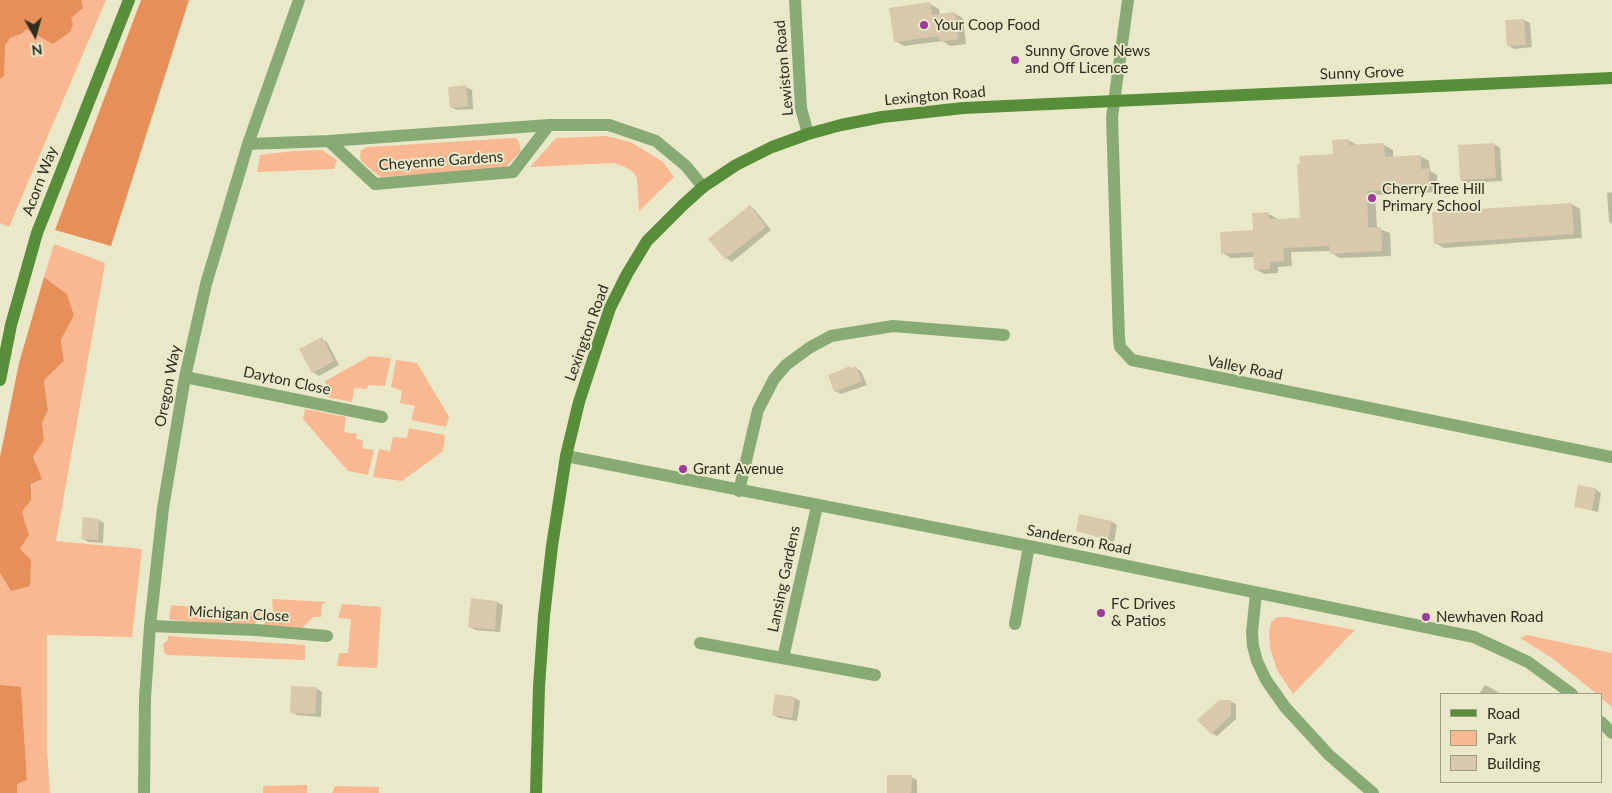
<!DOCTYPE html>
<style>
body{margin:0}
#map{position:relative;width:1612px;height:793px;overflow:hidden;background:#e9e9c9;font-family:Lato,sans-serif}
canvas{display:block}
.legend{position:absolute;left:1440px;top:693px;width:162px;height:90px;box-sizing:border-box;background:#e9e9c9;border:1px solid #9e9e86;margin:0;padding:6px 9px;list-style:none;font-size:15px;color:#2d2d21}
.legend li{display:flex;align-items:center;gap:10px;height:25px}
.legend b{width:25px;border:1px solid #9e9e86}
.north{position:absolute;left:10px;top:10px;width:50px;height:50px;-webkit-text-stroke:4px #e9e9c9;paint-order:stroke;rotate:173deg;font-size:14px;font-weight:700;line-height:20px;text-align:center;color:#2d2d21}
.north::after{content:'';display:block;margin:auto;width:18px;height:22px;background:#2d2d21;clip-path:polygon(50% 0,100% 100%,50% 72%,0 100%)}
</style>
<div id="map">
<canvas width="1612" height="793"></canvas>
<ul class="legend">
<li><b style="height:6px;background:#588d3a"></b>Road</li>
<li><b style="height:14px;background:#fab892"></b>Park</li>
<li><b style="height:14px;background:#dac8ad"></b>Building</li>
</ul>
<div class="north">N</div>
</div>
<script>
const g = document.querySelector('canvas').getContext('2d');
g.lineJoin = 'round';
function fillPath(path, color) { g.fillStyle = color; g.fill(path, 'evenodd'); }
const poly = rows => new Path2D(rows.map(r => 'M' + r).join(''));
function strokePath(path, color, width, dash) { g.strokeStyle = color; g.lineWidth = width; g.lineCap = dash ? 'butt' : 'round'; g.setLineDash(dash || []); g.stroke(path); }
function write(font, color, halo, rows, align = 'center') {
  g.font = font + ' Lato,sans-serif'; g.lineWidth = 4; g.setLineDash([]); g.textBaseline = 'middle'; g.strokeStyle = halo; g.fillStyle = color; for (const [text, x, y, turn = 0] of rows) {
    g.save(); g.translate(x, y); g.rotate((+turn || 0) * Math.PI / 180); g.textAlign = isNaN(turn) ? turn : align; if (halo) g.strokeText(text, 0, 0); g.fillText(text, 0, 0); g.restore();
  }
}
fillPath(poly([
 [0,0,106,0,9,227,0,223],
 [606,136,630,142,641,148,663,162,674,177,639,211,637,178,633,172,625,167,613,163,530,167,556,138],
 [513,138,518,139,521,151,504,169,380,177,361,161,360,156,361,150,368,147],
 [322,150,337,160,334,169,257,172,260,155,293,151],
 [54,244,105,263,56,541,142,549,132,637,47,635,47,751,50,793,17,793,17,784,27,779,21,688,0,685,0,573,11,591,20,549,29,535,22,512,31,500,33,457,44,440,42,423,48,410,44,380,64,361,61,340,74,315,67,294,44,277],
 [370,356,391,358,385,386,368,385,367,389,354,388,352,402,327,397,325,381],
 [396,360,417,363,449,417,446,427,411,420,415,406,400,403,402,391,391,387],
 [305,409,346,417,344,432,357,434,356,439,363,440,362,448,374,450,368,475,348,471,303,419],
 [409,428,445,435,443,451,402,481,373,477,379,449,390,451,393,437,407,438],
 [272,599,327,602,322,604,321,617,313,617,301,629,263,625,273,610],
 [342,604,381,607,377,668,337,666,339,653,348,653,351,619,338,618],
 [171,605,261,613,255,624,250,626,174,620,169,619],
 [1277,617,1286,617,1355,630,1293,694,1277,670,1270,648,1269,633,1271,622],
 [1527,635,1612,653,1612,707,1601,698,1601,694,1597,694,1552,658,1520,638],
 [168,636,305,645,305,660,167,655,164,652,163,644,168,640],
 [307,785,307,793,263,793,263,786],
 [335,786,379,787,379,793,332,793]
]), '#fab892');
fillPath(poly([
 [0,0,81,0,83,8,71,18,73,24,70,32,53,44,26,29,23,33,10,38,5,45,4,76,0,79],
 [141,0,189,0,111,246,55,230],
 [44,277,67,294,74,315,61,340,64,361,44,380,48,410,42,423,44,440,33,457,42,479,31,484,31,500,22,512,29,535,20,549,31,560,30,586,11,591,0,573,0,457,19,363],
 [0,685,21,687,27,780,17,784,17,793,0,793]
]), '#e78f59');
fillPath(poly([
 [930,4,939,9,940,15,954,13,963,18,966,44,950,46,942,41,904,46,895,41],
 [1524,20,1530,23,1532,47,1514,49,1508,45,1506,21],
 [466,87,472,90,473,109,457,110,451,107],
 [1348,140,1357,145,1384,145,1393,150,1393,158,1420,156,1429,161,1430,171,1437,175,1438,192,1375,195,1377,228,1390,233,1391,256,1340,258,1331,253,1331,251,1291,252,1292,266,1278,267,1278,273,1264,274,1255,269,1255,257,1231,258,1223,253,1254,231,1269,214,1278,219,1301,219,1334,155],
 [1494,144,1500,148,1502,181,1466,183,1461,180],
 [1612,192,1612,223,1609,222,1607,193],
 [1571,204,1580,209,1582,238,1444,248,1435,243],
 [750,206,755,210,771,230,732,262,726,258],
 [322,339,327,342,339,365,319,376,313,372],
 [856,368,861,371,867,385,841,394,835,391],
 [1595,489,1601,493,1598,512,1575,506],
 [99,520,104,523,103,543,88,542,83,538],
 [1112,522,1117,525,1114,542,1077,530],
 [497,602,503,605,500,632,475,630,469,626],
 [1485,685,1491,688,1501,694,1479,694],
 [316,688,322,692,321,717,297,715,291,712],
 [795,698,800,701,797,721,779,718,773,715],
 [1230,701,1236,704,1236,719,1217,736,1211,733],
 [911,777,917,780,917,793,889,793]
]), '#0003');
fillPath(poly([
 [930,2,932,15,955,12,958,39,940,42,939,36,894,42,889,8],
 [1524,19,1526,45,1507,46,1505,20],
 [466,85,468,106,450,108,448,87],
 [1349,139,1349,145,1384,143,1385,157,1421,155,1421,169,1429,168,1429,188,1367,191,1368,227,1381,227,1382,251,1330,254,1329,246,1283,248,1284,261,1270,262,1270,269,1254,270,1253,252,1221,254,1220,232,1253,230,1252,213,1269,212,1269,219,1300,218,1297,164,1300,164,1299,156,1333,154,1332,140],
 [1494,143,1496,178,1460,180,1458,145],
 [1572,203,1574,234,1434,244,1432,212],
 [750,205,766,227,725,259,708,239],
 [322,337,334,361,312,373,299,349],
 [850,366,851,368,856,366,862,381,834,392,828,375],
 [1578,485,1596,488,1592,510,1574,507],
 [1079,514,1112,521,1108,540,1076,531],
 [83,517,99,519,98,540,81,539],
 [471,598,497,601,495,630,468,627],
 [291,686,317,687,315,714,290,713],
 [775,694,795,697,792,718,772,715],
 [1219,700,1231,700,1231,716,1211,734,1197,720],
 [887,775,912,775,911,793,887,793]
]), '#dac8ad');
strokePath(poly([
 [795,0,801,108,808,134],
 [1128,0,1112,117,1119,338,1120,347,1132,360,1612,457],
 [329,141,375,184,513,172,549,125],
 [248,144,329,141,549,125,609,125,656,141,686,166,703,187],
 [185,377,382,417],
 [566,456,1029,546,1474,637,1528,662,1572,694],
 [739,491,758,410,774,379,786,365,809,348,831,336,893,326,1004,335],
 [1256,594,1252,632,1253,646,1257,661,1266,680,1285,707,1329,755,1373,793],
 [1015,624,1029,546],
 [150,626,256,630,327,636],
 [700,643,875,675],
 [783,658,817,506],
 [1601,722,1612,733],
 [144,793,145,698,150,626,163,508,185,377,206,284,248,144,299,0]
]), '#88ab76', 12);
strokePath(poly([
 [0,380,11,325,37,233,129,0],
 [536,793,539,687,544,616,552,546,566,456,579,402,597,347,610,308,627,274,647,241,683,205,703,187,736,165,772,147,808,134,841,125,882,117,963,108,1612,78]
]), '#588d3a', 12);
for (const [x, y, r, color] of [
 [924,25,5,"#9d3aa0"],
 [1015,60,5,"#9d3aa0"],
 [1372,198,5,"#9d3aa0"],
 [683,469,5,"#9d3aa0"],
 [1101,613,5,"#9d3aa0"],
 [1426,617,5,"#9d3aa0"]
]) { const dot = new Path2D(); dot.arc(x, y, r, 0, 2 * Math.PI); g.fillStyle = color; g.fill(dot); strokePath(dot, '#e9e9c9', 2); }
write('15px', '#2d2d21', '#e9e9c9', [
 ["Your Coop Food",934,25],
 ["Sunny Grove News",1025,51],
 ["and Off Licence",1025,68],
 ["Cherry Tree Hill",1382,189],
 ["Primary School",1382,206],
 ["Grant Avenue",693,469],
 ["FC Drives",1111,604],
 ["& Patios",1111,621],
 ["Newhaven Road",1436,617]
], 'left');
write('15px', '#2d2d21', '#e9e9c9', [
 ["Lewiston Road",784,68,-95],
 ["Sunny Grove",1362,73,-2],
 ["Lexington Road",935,96,-5],
 ["Cheyenne Gardens",441,161,-4],
 ["Acorn Way",40,181,-69],
 ["Lexington Road",587,333,-70],
 ["Valley Road",1245,368,11],
 ["Dayton Close",287,381,12],
 ["Oregon Way",168,386,-79],
 ["Sanderson Road",1079,540,11],
 ["Lansing Gardens",784,579,-78],
 ["Michigan Close",239,614,3]
]);
</script>
